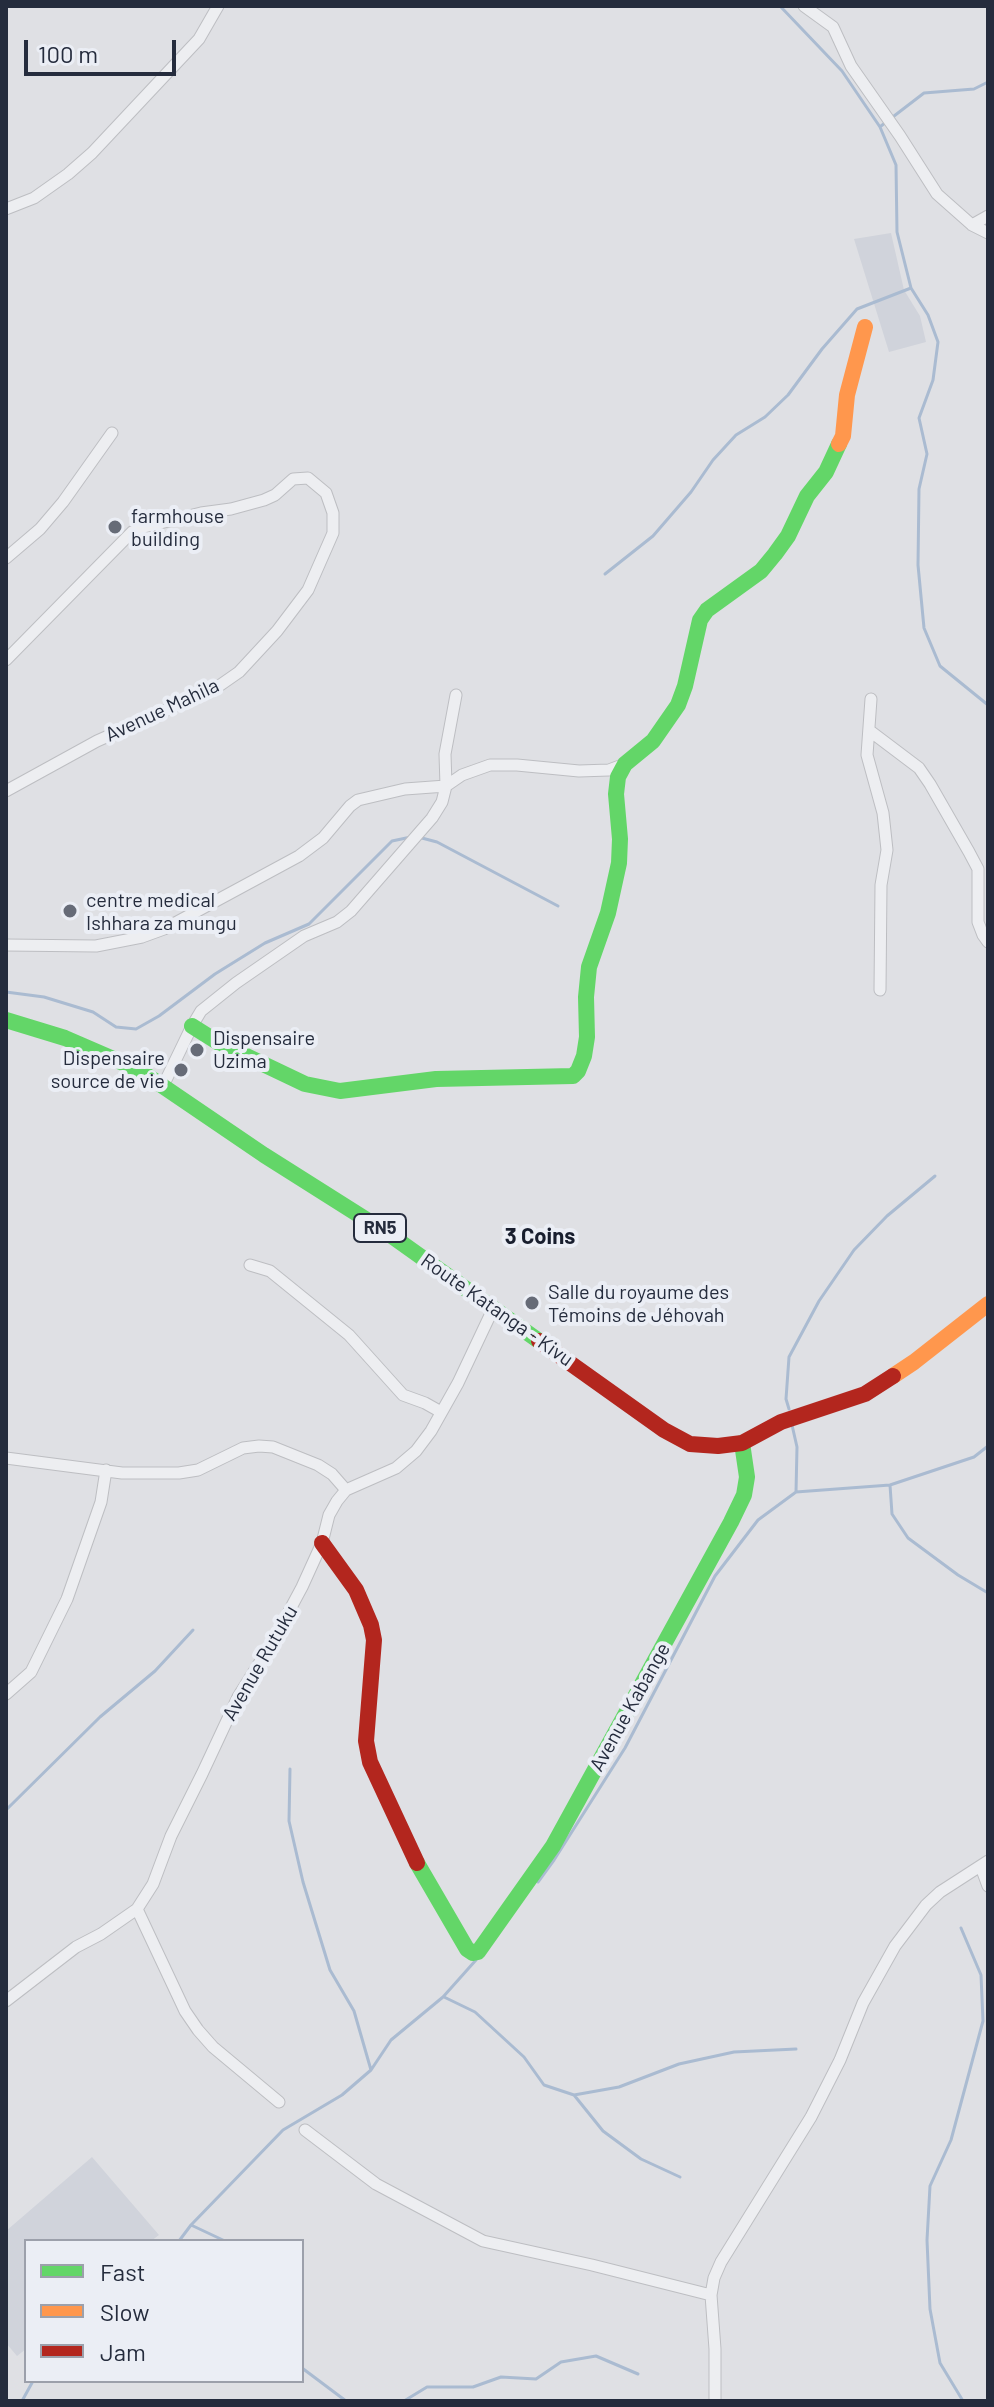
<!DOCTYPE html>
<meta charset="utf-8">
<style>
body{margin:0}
#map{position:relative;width:994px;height:2407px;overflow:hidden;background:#dfe0e4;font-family:Barlow,sans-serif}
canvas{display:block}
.frame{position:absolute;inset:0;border:8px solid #252c3d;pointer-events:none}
.legend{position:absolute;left:24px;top:2239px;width:280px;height:144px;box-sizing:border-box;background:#ebeef5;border:2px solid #9ca0ab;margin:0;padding:10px 14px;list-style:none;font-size:24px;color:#252c3d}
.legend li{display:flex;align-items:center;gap:16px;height:40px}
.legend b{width:40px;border:2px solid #9ca0ab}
.scale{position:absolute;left:24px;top:40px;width:152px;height:36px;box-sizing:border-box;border:4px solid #252c3d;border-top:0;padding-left:10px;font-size:24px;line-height:28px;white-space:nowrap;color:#252c3d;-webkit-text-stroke:6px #ebeef5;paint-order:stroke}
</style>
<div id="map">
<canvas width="994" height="2407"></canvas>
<div class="frame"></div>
<ul class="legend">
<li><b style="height:10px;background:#63d668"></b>Fast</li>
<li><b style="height:10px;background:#ff974d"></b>Slow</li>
<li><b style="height:10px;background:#b3261e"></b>Jam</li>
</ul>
<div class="scale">100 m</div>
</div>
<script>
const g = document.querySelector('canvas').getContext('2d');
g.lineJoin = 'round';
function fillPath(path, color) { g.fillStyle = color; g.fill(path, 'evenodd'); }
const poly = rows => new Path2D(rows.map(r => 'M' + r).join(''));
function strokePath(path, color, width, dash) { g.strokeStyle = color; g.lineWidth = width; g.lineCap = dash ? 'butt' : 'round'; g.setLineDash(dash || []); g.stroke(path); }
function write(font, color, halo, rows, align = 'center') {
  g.font = font + ' Barlow,sans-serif'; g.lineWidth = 8; g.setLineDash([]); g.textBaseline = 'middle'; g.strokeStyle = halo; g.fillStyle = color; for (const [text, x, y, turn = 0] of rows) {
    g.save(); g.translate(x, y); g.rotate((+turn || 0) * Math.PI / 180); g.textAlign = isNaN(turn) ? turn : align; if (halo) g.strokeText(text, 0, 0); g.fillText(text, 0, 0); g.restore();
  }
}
fillPath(poly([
 [891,233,904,290,920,316,926,342,889,352,854,239],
 [92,2157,159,2235,151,2241,26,2241,26,2349,17,2356,6,2343,6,2231]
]), '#d0d3db');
strokePath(poly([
 [780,6,842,71,880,127,896,165,897,232,911,288,928,315,938,342,933,380,919,418,927,454,919,489,918,565,924,628,940,666,988,705],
 [881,126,924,93,974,89,988,82],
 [605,574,653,536,691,492,713,460,736,435,765,417,788,395,822,349,857,309,911,288],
 [418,837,437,842,558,906],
 [6,992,44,997,93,1012,116,1027,136,1029,159,1016,215,974,265,943,309,924,392,841,411,837],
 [789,1409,786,1399,789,1357,819,1301,854,1250,887,1216,935,1176],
 [792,1425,797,1447,796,1492],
 [890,1485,892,1514,908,1538,958,1575,988,1593],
 [290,1769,289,1821,303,1882,330,1970,354,2011,371,2070],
 [6,1810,100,1717,155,1671,193,1630],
 [538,1882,554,1860,625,1748,715,1576,758,1520,796,1492,890,1485,974,1457,988,1446],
 [961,1928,981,1975,983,2021,951,2140,930,2186,927,2240,930,2309,940,2363,963,2401],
 [444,1997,475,2012,524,2057,544,2085,574,2095,619,2087,679,2064,734,2052,796,2049],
 [574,2095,603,2131,641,2159,680,2177],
 [191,2225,225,2241],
 [179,2241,191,2225,283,2130,342,2095,371,2070,391,2040,443,1997,476,1960],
 [302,2368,346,2401],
 [22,2401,33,2381],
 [404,2401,427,2387,473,2387,501,2377,536,2379,561,2362,596,2356,638,2374]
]), '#aabbd1', 3);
const street = poly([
 [804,6,833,27,851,66,900,136,937,194,972,225,988,233],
 [6,209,34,198,68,174,92,153,199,39,218,6],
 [972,225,988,216],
 [6,558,40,529,63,502,112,433],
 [6,660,132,532,144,527,201,513,231,509,264,500,275,495,293,479,308,478,326,493,333,513,333,533,308,590,277,631,239,672,216,688,97,741,6,791],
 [871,699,867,755,883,813,887,850,881,885,880,990],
 [870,731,919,768,930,784,969,852,978,869,978,922,983,935,988,942],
 [6,945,96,946,142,937,164,929,299,856,323,838,350,806,358,800,405,789,446,786,462,775,490,765,517,765,579,771,609,770,625,764],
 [163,1086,192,1026,201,1011,236,983,304,936,337,922,351,911,432,818,442,802,446,786,445,754,456,695],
 [250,1265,270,1271,349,1335,403,1395,425,1403,441,1412],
 [6,1458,122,1473,179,1473,198,1470,243,1448,259,1446,273,1447,318,1465,332,1474,346,1490],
 [6,1694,31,1672,67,1599,101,1502,106,1470],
 [981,1867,988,1886],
 [137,1909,185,2011,198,2030,213,2047,279,2102],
 [6,2001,76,1947,101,1934,137,1909,153,1884,171,1836,202,1774,238,1697,272,1643,302,1587,322,1543,329,1515,337,1501,346,1490,396,1468,416,1451,431,1431,458,1383,493,1309],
 [305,2130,376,2184,483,2241,592,2265,711,2295],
 [715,2401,715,2349,711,2295,714,2278,721,2262,811,2117,840,2060,863,2003,895,1946,926,1905,940,1892,988,1861]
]);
strokePath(street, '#bdbec2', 13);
strokePath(street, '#edeef1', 11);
strokePath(poly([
 [6,1020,65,1038,139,1070,264,1155,389,1234,539,1341],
 [192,1026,219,1043,305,1084,340,1091,436,1079,573,1076,578,1071,584,1056,587,1037,586,997,589,967,608,913,619,863,620,839,616,794,618,777,625,764,653,741,678,705,685,686,700,620,707,610,761,571,775,554,788,536,807,496,826,472,839,444],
 [417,1863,467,1949,473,1953,478,1952,553,1846,731,1522,744,1495,747,1477,742,1443]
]), '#63d668', 16);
strokePath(poly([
 [839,444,843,436,847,395,865,327],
 [893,1376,914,1362,988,1304]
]), '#ff974d', 16);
strokePath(poly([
 [539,1341,664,1430,690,1444,718,1446,742,1443,781,1422,865,1394,893,1376],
 [322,1543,356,1590,371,1625,374,1640,366,1741,370,1762,417,1863]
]), '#b3261e', 16);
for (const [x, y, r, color] of [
 [115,527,8,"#666b77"],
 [70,911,8,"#666b77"],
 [197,1050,8,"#666b77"],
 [181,1070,8,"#666b77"],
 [532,1303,8,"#666b77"]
]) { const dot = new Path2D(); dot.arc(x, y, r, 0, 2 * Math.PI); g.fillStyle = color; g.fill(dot); strokePath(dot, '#ebeef5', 3); }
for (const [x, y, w] of [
 [380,1228,52]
]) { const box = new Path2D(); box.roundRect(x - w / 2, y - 14, w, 28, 6); g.fillStyle = '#ebeef5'; g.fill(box); strokePath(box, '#252c3d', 2); }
write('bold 18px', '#252c3d', null, [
 ["RN5",380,1228]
]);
write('20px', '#252c3d', '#ebeef5', [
 ["farmhouse",131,516],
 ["building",131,539],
 ["centre medical",86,900],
 ["Ishhara za mungu",86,923],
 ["Dispensaire",213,1038],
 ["Uzima",213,1061],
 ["Dispensaire",165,1058,"right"],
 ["source de vie",165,1081,"right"],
 ["Salle du royaume des",548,1292],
 ["Témoins de Jéhovah",548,1315]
], 'left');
write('20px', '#252c3d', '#ebeef5', [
 ["Avenue Mahila",162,710,-25],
 ["Route Katanga - Kivu",497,1310,35],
 ["Avenue Rutuku",260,1663,-60],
 ["Avenue Kabange",630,1707,-61]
]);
write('bold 22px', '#181e2e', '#ebeef5', [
 ["3 Coins",540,1237]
]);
</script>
